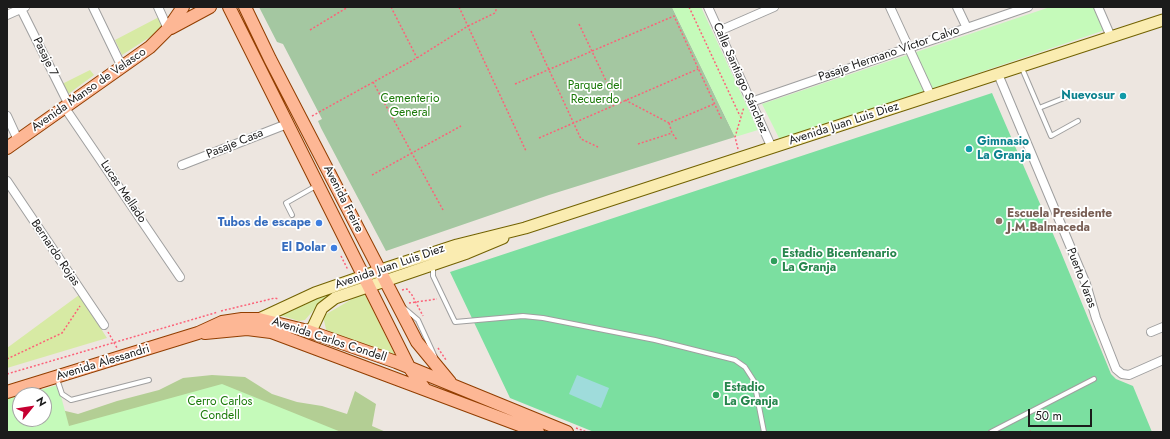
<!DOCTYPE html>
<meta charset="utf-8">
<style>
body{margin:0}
#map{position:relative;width:1170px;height:439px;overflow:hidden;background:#ede6e0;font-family:Jost,sans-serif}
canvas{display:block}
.frame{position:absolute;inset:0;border:8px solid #1b1b1b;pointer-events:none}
.north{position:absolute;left:12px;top:387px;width:40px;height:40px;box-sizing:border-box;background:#fff;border:1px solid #a4a4a4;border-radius:50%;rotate:60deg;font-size:11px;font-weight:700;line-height:16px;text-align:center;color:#1b1b1b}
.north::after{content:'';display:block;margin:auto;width:14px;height:18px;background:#c60031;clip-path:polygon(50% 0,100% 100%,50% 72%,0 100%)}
.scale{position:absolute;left:1028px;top:409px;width:64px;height:18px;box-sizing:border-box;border:2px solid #1b1b1b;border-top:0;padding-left:5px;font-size:12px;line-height:14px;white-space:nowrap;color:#1b1b1b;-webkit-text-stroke:3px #fff;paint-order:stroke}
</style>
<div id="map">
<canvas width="1170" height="439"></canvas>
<div class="frame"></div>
<div class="north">N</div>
<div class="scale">50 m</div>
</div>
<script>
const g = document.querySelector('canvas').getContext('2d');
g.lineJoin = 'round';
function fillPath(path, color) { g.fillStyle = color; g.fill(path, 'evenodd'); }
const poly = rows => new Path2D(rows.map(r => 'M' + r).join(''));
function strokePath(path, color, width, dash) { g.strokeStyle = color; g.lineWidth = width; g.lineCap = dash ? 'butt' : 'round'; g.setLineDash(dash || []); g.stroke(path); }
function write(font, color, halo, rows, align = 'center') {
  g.font = font + ' Jost,sans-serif'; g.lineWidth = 3.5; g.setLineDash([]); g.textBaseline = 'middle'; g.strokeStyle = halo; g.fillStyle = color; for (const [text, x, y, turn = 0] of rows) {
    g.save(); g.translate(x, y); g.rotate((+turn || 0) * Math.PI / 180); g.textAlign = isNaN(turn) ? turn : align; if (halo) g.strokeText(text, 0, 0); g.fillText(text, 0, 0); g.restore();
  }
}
fillPath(poly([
 [159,17,164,28,122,55,115,40],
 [90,70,94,75,67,95,62,84],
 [340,290,318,305,305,320,299,321,279,315,286,309],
 [79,295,107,338,7,368,7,348],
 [359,295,366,295,396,357,327,334,323,316]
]), '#d7eaa4');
fillPath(poly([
 [212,375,245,377,272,394,297,402,322,406,347,414,355,391,376,404,372,426,386,432,29,432,44,419,53,408,78,414,117,401,159,390,183,378]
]), '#b3ce94');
fillPath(poly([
 [259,7,672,7,735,137,549,195,386,251,321,128,318,121,322,119,283,44,277,42]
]), '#a4c7a1');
fillPath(poly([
 [672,7,701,7,758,130,735,137],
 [1050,7,1094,7,1105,30,780,140,762,104],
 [222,384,341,432,7,432,7,399,20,395,20,419,44,419,44,395,21,395,58,385,69,426]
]), '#c5faba');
fillPath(poly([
 [992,93,1060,250,1111,374,1116,379,1133,386,1152,432,594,432,510,398,450,272]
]), '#7bdfa0');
fillPath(poly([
 [577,375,609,388,601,408,569,394]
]), '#9fdcdb');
const lane = poly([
 [1021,66,1051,136,1078,121],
 [1039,108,1069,96],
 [292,215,286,203,316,186],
 [433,265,433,276,455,322,523,316,543,318,655,340,735,360,745,367,754,381,764,432],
 [404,308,418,320,435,357],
 [57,379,62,394,71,400,149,380],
 [991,432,1094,379]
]);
const street = poly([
 [93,7,122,67],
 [158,7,168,29],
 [708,7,772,148],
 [890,7,931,96],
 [957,7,967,28],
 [1098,7,1111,37],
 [21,9,69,105],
 [7,15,25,7],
 [719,31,774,7],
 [998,74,1086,284,1096,318,1116,369,1122,374,1129,375,1163,360],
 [751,102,1028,7],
 [65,108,180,277],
 [7,116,18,140],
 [182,165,287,124],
 [7,181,104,325],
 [1151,332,1163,327]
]);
const secondary = poly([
 [259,319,315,293,387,268,457,245,525,228,1163,20],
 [308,331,313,327,322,308,335,298,467,253,503,238]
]);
const primary = poly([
 [229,7,409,367,424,388],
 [245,7,270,59,417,342,450,382],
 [171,28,210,7],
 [7,148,150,47,168,29,183,7],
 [205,333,247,329,271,332,538,432],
 [7,392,198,333,222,322,242,319,259,319,308,331,396,362,567,432]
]);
strokePath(lane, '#9f9f9f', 6);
strokePath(street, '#9f9f9f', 10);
strokePath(secondary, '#726202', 13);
strokePath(primary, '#923e00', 14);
strokePath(poly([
 [391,7,417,58],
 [459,7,526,151],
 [689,7,740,116],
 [579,24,617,104],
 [310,30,348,7],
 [531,31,581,139,598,147],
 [373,82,443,210],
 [515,84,674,16,722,120],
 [625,100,669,123,714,104],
 [312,116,417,58,468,26,495,13,497,7],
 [669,123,672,133,677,140],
 [539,138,698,69],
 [638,144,672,133],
 [738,149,735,137,744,107],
 [372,175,461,126],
 [341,256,348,270],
 [402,290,407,289,412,295,423,316],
 [409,303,437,299],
 [221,311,275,298,278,299],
 [108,332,117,348],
 [438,348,446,360],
 [7,359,62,333,80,306],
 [7,374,218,312],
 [576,428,587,432],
 [1029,432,1032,430]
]), '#fc6278', 1.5, [2, 2]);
strokePath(lane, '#fff', 4);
strokePath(street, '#fff', 8);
strokePath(secondary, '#faecb1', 11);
strokePath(primary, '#fdb795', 12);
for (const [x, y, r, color] of [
 [1123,96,4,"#0f9aa8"],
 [969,149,4,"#0f9aa8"],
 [999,221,4,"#8d6e63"],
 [319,223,4,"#3f7fe0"],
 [334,248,4,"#3f7fe0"],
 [774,261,4,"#2e9e5b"],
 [716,395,4,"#2e9e5b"]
]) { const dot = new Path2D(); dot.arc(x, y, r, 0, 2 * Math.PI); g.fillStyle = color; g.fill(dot); strokePath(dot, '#fff', 1.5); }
write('12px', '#1b1b1b', '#fff', [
 ["Pasaje Hermano Víctor Calvo",889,54,-19],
 ["Pasaje 7",45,57,64],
 ["Calle Santiago Sánchez",740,78,66],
 ["Avenida Manso de Velasco",89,90,-35],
 ["Avenida Juan Luis Diez",844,124,-18],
 ["Pasaje Casa",235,144,-22],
 ["Lucas Mellado",123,192,56],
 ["Avenida Freire",343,199,63],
 ["Bernardo Rojas",55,253,56],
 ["Avenida Juan Luis Diez",390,267,-19],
 ["Puerto Varas",1081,278,69],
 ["Avenida Carlos Condell",329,340,18],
 ["Avenida Alessandri",103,363,-17]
]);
write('12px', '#1b7a09', '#fff', [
 ["Parque del",595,86],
 ["Recuerdo",595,100],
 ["Cementerio",410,99],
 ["General",410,113],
 ["Cerro Carlos",220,402],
 ["Condell",220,416]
]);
write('bold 12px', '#0d838f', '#fff', [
 ["Nuevosur",1115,96],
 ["Gimnasio",977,142,"left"],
 ["La Granja",977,156,"left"]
], 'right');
write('bold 12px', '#785e54', '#fff', [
 ["Escuela Presidente",1007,214],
 ["J.M.Balmaceda",1007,228]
], 'left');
write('bold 12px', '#366cbe', '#fff', [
 ["Tubos de escape",311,223],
 ["El Dolar",326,248]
], 'right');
write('bold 12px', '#27864d', '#fff', [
 ["Estadio Bicentenario",782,254],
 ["La Granja",782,268],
 ["Estadio",724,388],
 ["La Granja",724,402]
], 'left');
</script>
